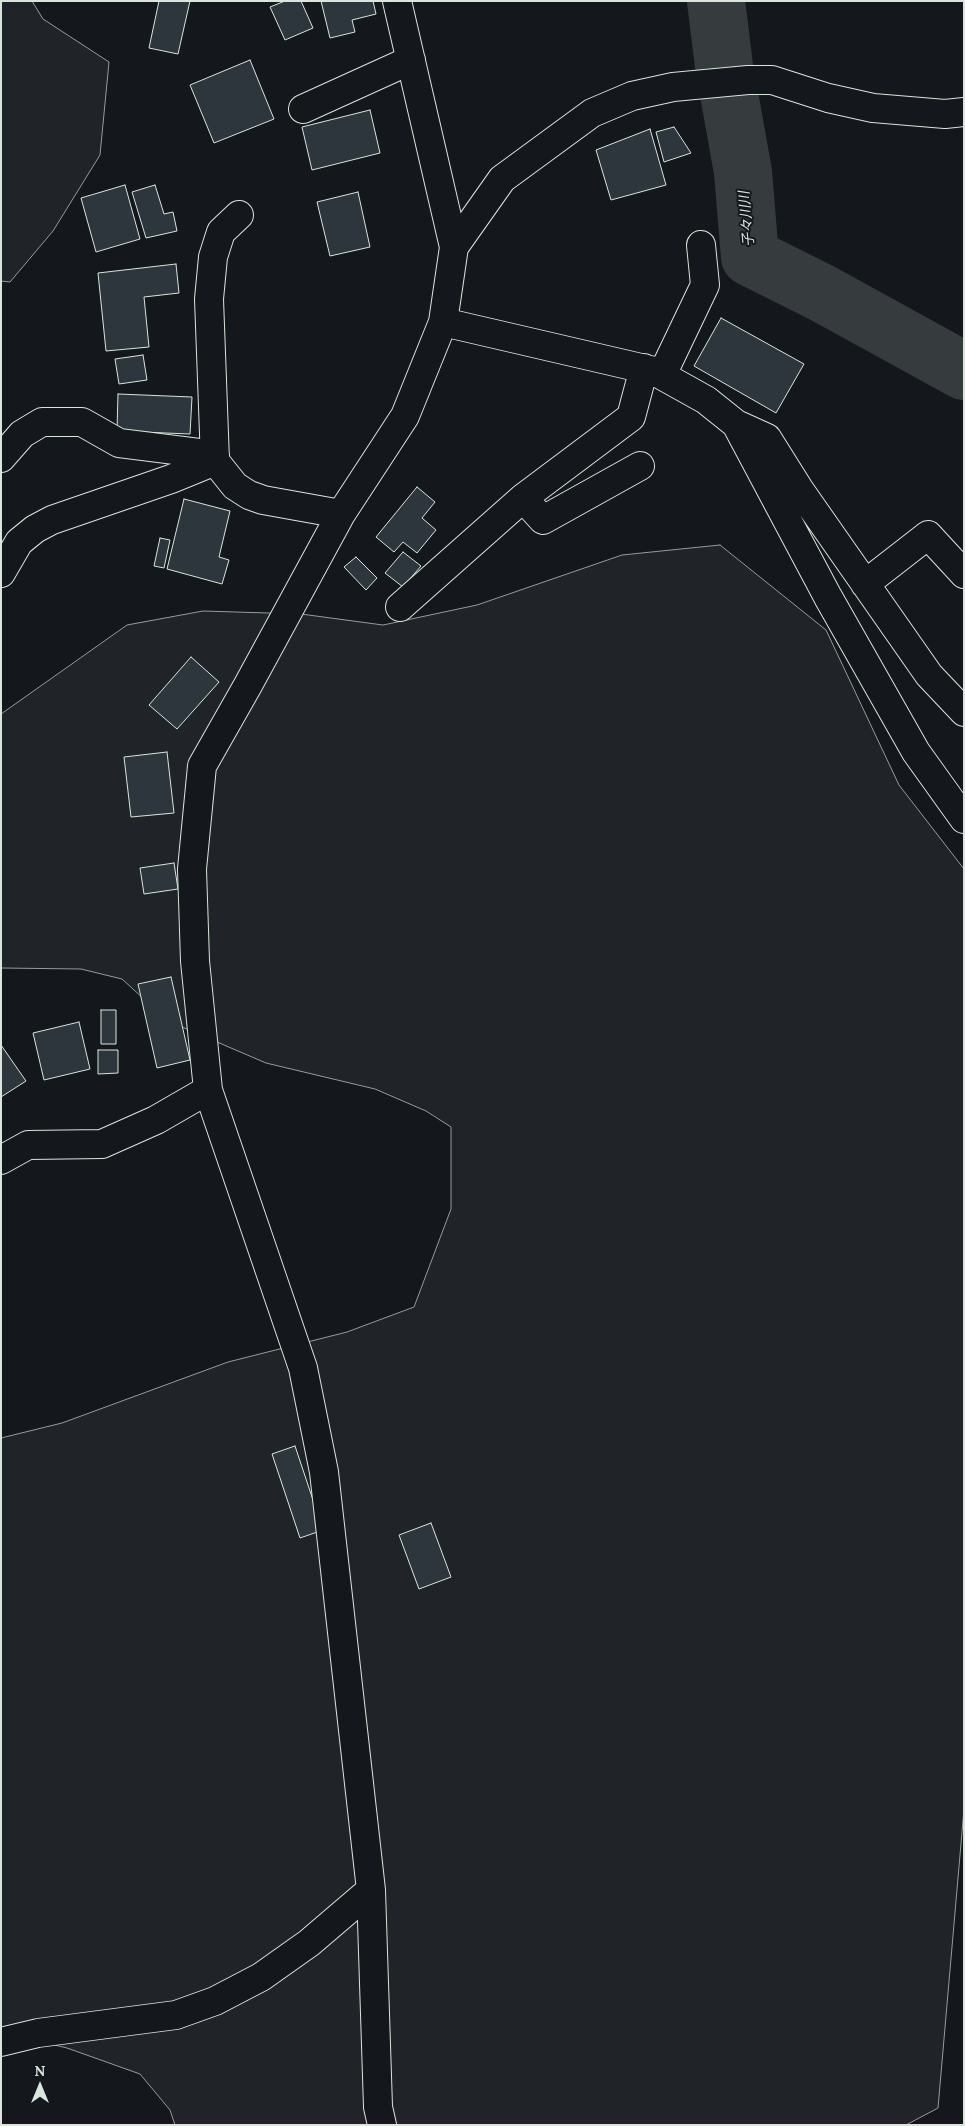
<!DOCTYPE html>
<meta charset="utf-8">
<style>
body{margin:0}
#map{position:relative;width:965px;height:2126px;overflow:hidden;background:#14181c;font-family:Lora,serif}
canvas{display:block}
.frame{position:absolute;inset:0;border:2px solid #d8e6dc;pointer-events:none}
.north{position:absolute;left:15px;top:2061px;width:50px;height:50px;-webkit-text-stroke:4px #14181c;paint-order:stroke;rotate:0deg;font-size:14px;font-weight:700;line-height:20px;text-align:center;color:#d8e6dc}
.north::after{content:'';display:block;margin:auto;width:18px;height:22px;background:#d8e6dc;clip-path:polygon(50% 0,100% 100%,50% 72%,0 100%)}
</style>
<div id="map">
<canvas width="965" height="2126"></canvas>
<div class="frame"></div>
<div class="north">N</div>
</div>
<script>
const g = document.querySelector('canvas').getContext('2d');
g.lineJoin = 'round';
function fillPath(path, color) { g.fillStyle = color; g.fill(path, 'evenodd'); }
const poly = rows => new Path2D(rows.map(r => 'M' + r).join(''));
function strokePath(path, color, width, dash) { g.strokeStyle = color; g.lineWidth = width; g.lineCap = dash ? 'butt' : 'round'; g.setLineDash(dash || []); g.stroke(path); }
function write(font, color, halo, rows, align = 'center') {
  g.font = font + ' Lora,"Noto Sans JP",serif'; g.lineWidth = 4; g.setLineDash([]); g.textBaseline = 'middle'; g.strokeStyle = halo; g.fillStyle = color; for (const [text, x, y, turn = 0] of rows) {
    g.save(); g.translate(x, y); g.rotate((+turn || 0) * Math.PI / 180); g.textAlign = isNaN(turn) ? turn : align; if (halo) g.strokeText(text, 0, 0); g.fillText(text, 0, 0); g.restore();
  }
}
const green = poly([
 [1,1,32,1,43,19,109,62,100,155,53,231,10,282,1,281,1,1],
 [720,545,826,630,899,785,964,869,964,1809,938,2108,906,2125,175,2125,170,2110,140,2074,67,2048,1,2032,1,1438,62,1423,228,1362,347,1332,414,1307,451,1209,451,1127,426,1111,375,1089,266,1063,168,1021,122,979,81,969,1,968,1,714,127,625,203,611,301,614,383,625,477,605,622,555,720,545]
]);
fillPath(green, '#202428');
strokePath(green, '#939e99', 1);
strokePath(poly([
 [716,1,724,66,743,172,750,257,822,293,964,371]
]), '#363b3e', 58);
const building = poly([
 [159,1,190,1,178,54,149,48,159,1],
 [285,1,301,1,313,28,285,40,270,7,285,1],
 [321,1,373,1,376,14,352,20,355,32,330,38,321,1],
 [250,60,274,119,214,143,190,85,250,60],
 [370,110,380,153,312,170,302,127,370,110],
 [674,127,691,153,664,162,656,132,674,127],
 [650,129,666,185,611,200,596,150,650,129],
 [125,185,140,239,96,252,81,198,125,185],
 [155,185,164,214,173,212,177,231,146,238,132,192,155,185],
 [358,192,370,247,330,256,317,202,358,192],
 [176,264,179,293,144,297,149,347,106,351,98,273,176,264],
 [721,318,804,364,776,413,694,366,721,318],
 [143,355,147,380,119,384,115,359,143,355],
 [118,394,192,397,190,434,117,431,118,394],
 [417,487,435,502,422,518,436,530,417,553,403,542,394,552,376,537,417,487],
 [184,499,230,511,219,557,229,560,222,584,167,569,184,499],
 [160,538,170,540,164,568,154,566,160,538],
 [403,552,421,566,403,587,385,573,403,552],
 [356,557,377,578,366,590,344,567,356,557],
 [191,657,219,682,177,729,149,705,191,657],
 [167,752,174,813,131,817,124,757,167,752],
 [174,863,178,889,144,894,140,868,174,863],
 [171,977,190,1060,157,1068,138,984,171,977],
 [101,1010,116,1010,116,1044,101,1044,101,1010],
 [79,1022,90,1069,44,1080,33,1033,79,1022],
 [1,1045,26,1081,1,1097,1,1045],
 [98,1050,118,1050,118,1073,98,1074,98,1050],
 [295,1446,323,1530,300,1538,272,1454,295,1446],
 [431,1523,451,1577,419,1589,399,1535,431,1523]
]);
fillPath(building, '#2c363c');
strokePath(building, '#d8e6dc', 1);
const minor = poly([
 [303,109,411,60],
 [454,247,502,179,592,113,632,96,673,87,748,80,772,80,828,98,873,108,945,114,964,112],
 [443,322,654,371,706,400,736,424,828,597,916,752,964,819],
 [662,375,705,285,701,245],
 [736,424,767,438,799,489,929,675,964,712],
 [1,458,22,434,42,422,82,422,119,443,215,455],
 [215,461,209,299,213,257,221,232,239,215],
 [523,498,543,520,640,466],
 [1,573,19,542,35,529,52,520,171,479,215,461,235,486,249,495,263,500,341,514],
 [865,584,928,535,964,574],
 [400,607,523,498,631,417,644,368],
 [1,1160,28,1145,102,1144,156,1120,208,1090],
 [1,2042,38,2033,176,2015,215,2001,261,1977,309,1943,371,1890],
 [382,2125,378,2107,371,1890,324,1472,303,1368,208,1090,195,961,192,869,202,766,248,685,341,514,405,416,443,322,454,247,397,1]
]);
strokePath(minor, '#d8e6dc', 30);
strokePath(minor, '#14181c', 28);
write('italic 14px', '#d8e6dc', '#14181c', [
 ["子々川川",747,219,-95]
]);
</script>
